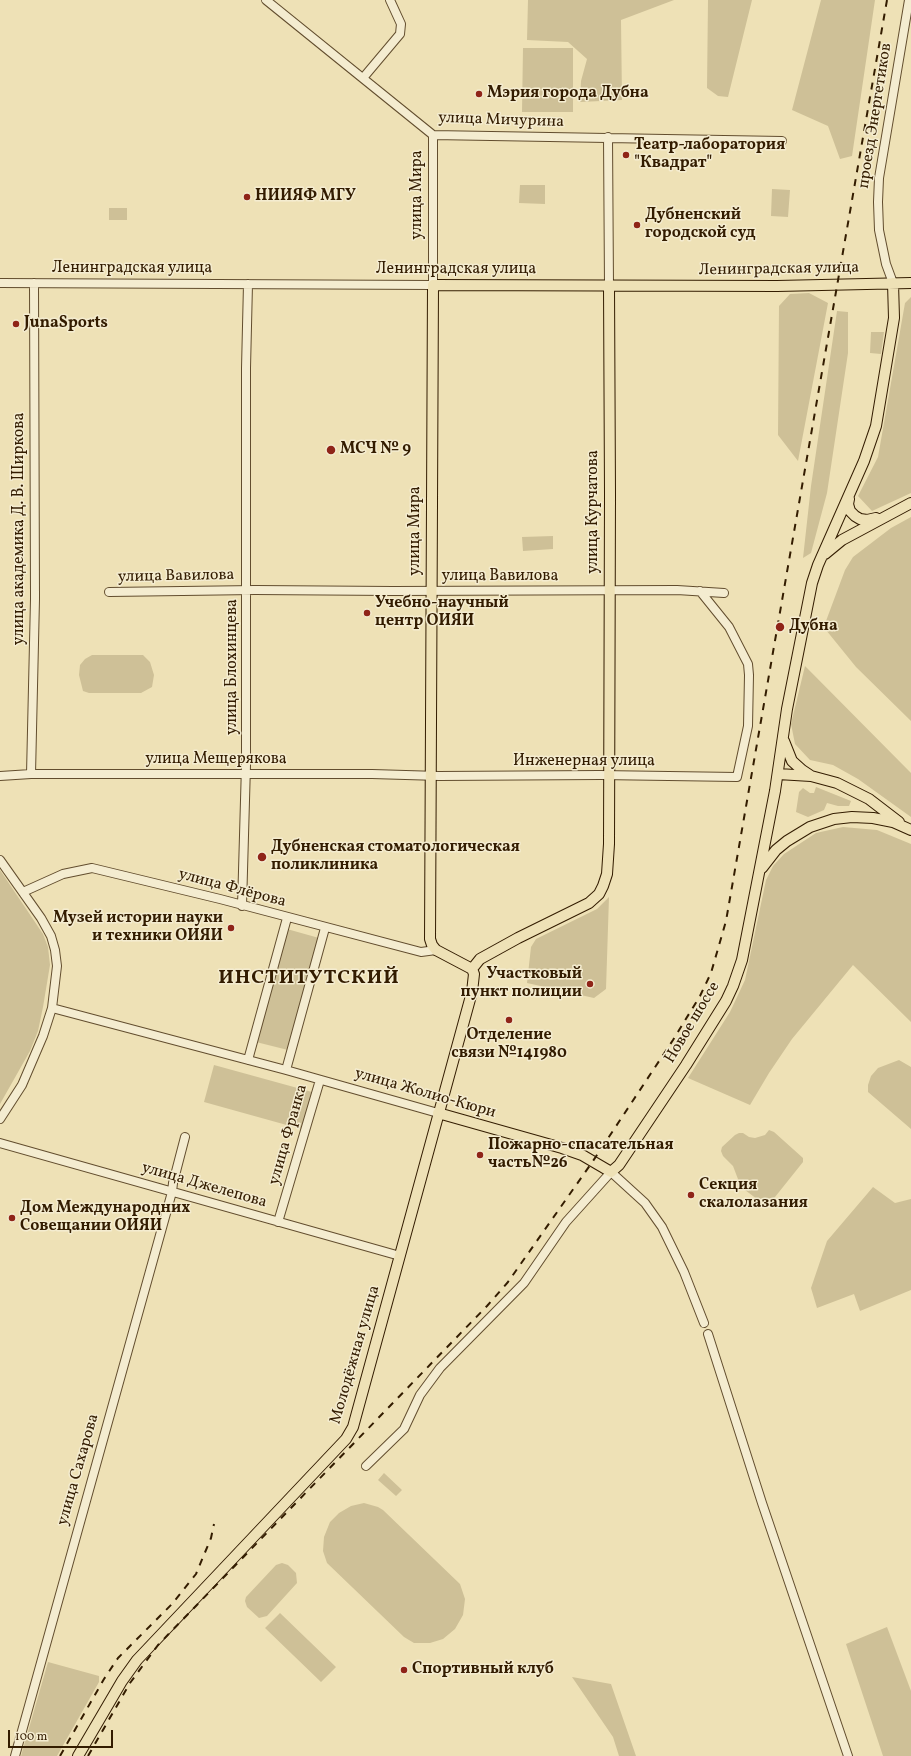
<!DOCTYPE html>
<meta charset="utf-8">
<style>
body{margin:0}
#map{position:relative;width:911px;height:1756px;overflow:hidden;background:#eee1b6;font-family:Vollkorn,serif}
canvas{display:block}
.scale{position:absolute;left:8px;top:1730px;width:105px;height:18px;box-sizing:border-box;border:2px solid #331c00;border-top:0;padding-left:5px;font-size:12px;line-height:14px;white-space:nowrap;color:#331c00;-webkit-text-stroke:3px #f4ecd0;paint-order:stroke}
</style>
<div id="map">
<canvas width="911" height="1756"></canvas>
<div class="scale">100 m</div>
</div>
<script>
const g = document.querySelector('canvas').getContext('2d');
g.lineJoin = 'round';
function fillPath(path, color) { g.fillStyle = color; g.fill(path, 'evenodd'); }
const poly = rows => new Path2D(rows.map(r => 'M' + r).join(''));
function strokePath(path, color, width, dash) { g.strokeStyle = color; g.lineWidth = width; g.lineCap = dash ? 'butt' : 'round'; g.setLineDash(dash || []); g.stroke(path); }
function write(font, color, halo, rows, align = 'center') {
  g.font = font + ' Vollkorn,serif'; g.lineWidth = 3; g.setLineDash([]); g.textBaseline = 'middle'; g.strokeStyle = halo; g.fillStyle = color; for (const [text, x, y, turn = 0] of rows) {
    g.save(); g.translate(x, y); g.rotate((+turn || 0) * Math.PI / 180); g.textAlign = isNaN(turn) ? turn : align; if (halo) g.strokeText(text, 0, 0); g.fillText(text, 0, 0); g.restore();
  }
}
fillPath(poly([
 [528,0,674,0,621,20,622,100,580,102,581,81,587,59,568,42,527,40],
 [708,0,752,0,728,97,718,96,707,88],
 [821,0,875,0,852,156,840,159,828,126,792,110],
 [523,48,573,48,573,112,522,112],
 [520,185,545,185,545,204,519,203],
 [772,189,790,190,788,217,771,216],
 [109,208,127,208,127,220,109,220],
 [809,293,828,303,798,461,778,435,779,306,790,294],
 [911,297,911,493,872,511,858,496,878,457,905,303],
 [837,311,848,312,848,353,827,493,811,553,803,558,811,486],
 [871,332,884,332,881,354,870,353],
 [911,517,911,721,856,667,826,630,826,621,845,570,853,557,891,528],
 [553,536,553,549,523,551,522,537],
 [92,655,143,655,150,662,154,675,152,687,141,693,89,693,83,691,79,675,80,665,85,659],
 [805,666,911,773,911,817,858,779,833,765,810,760,795,744,791,724],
 [816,787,851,801,849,806,838,806,827,803,824,810,808,817,796,812,799,792,803,788,810,793,814,793],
 [843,827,877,830,911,844,911,1022,853,965,792,1039,769,1073,750,1105,688,1078,730,1012,745,980,766,880,773,866,784,854,816,833],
 [0,870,43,934,48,947,50,965,43,1007,38,1031,30,1051,0,1104],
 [609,897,606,989,594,998,527,983,531,947,536,939,597,909],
 [287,929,319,938,288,1050,256,1042],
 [899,1060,911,1067,911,1129,868,1092,868,1085,871,1076,878,1068],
 [214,1065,312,1092,301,1129,204,1102],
 [769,1130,774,1132,803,1158,803,1162,771,1202,764,1203,757,1199,741,1187,733,1166,723,1156,721,1151,722,1147,735,1135,739,1133,743,1133,749,1137,755,1138,765,1135],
 [873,1187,895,1203,911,1199,911,1290,860,1311,854,1294,817,1308,811,1288,827,1241],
 [384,1473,402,1490,396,1496,378,1480],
 [364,1503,378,1507,383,1510,460,1584,465,1599,463,1615,455,1629,443,1639,430,1643,414,1643,404,1637,327,1563,323,1551,324,1537,330,1522,339,1513,351,1506],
 [282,1563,288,1565,296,1573,297,1583,267,1616,259,1618,247,1607,245,1601,246,1597,276,1565],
 [280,1613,336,1667,321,1682,265,1628],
 [887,1627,911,1691,911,1756,883,1756,846,1644],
 [48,1662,99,1676,99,1682,57,1756,21,1756],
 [572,1677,611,1684,636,1756,619,1756,613,1737]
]), '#cec097');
const minor = poly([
 [266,0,433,135,782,141],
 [363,78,400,34,401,24,390,0],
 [608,137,609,286],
 [0,283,433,285,433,135],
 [893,283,886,264,879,230,878,202,879,178,909,0],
 [109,592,255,590,393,591,677,590,724,593],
 [31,774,35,599,34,283],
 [0,776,31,774,372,774,439,776,600,775,737,777,748,726,749,675,748,664,729,627,700,591],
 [0,860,41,918,51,936,55,950,57,966,52,1008,43,1036,22,1085,0,1119],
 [23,892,63,874,92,868,220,899,421,952,436,950],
 [242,906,246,765,246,368,248,284],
 [52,1008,286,1070,438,1113],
 [248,1060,287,918],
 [286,1070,325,928],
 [0,1143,400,1256],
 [278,1222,320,1080],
 [708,1334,762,1503,848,1756],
 [366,1466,404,1429,420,1395,440,1368,524,1283,566,1222,611,1172,645,1203,662,1227,684,1272,704,1323],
 [15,1756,172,1192,173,1183,185,1137]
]);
const major = poly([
 [849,499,848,504,850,511,855,516,860,519,867,520,876,518],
 [825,554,842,540,911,503],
 [784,741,792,761,802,770,811,776],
 [778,774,811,776,837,783,869,799,899,822],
 [762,868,776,850,787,841,810,827,834,819,852,817,873,818,893,822,911,830],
 [472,969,436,950,432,945,430,939,433,285,777,286,911,283],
 [472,969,480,959,518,938,589,903,599,894,603,886,607,874,609,844,610,494,609,286],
 [438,1113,562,1148,582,1155,611,1172,619,1165,686,1065,726,1001,733,986,742,960,775,791,787,709,812,583,818,565,864,461,876,426,894,318,893,283],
 [78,1756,122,1681,137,1660,346,1439,353,1427,472,992,474,974,472,969]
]);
strokePath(minor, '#624d2e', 10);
strokePath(major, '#331c00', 12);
strokePath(minor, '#f4ecd0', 8);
strokePath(major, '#eee1b6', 10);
strokePath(poly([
 [60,1756,104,1679,118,1658,172,1604,196,1574,211,1538,214,1524],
 [88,1756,130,1683,158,1645,487,1306,508,1282,593,1161,673,1040,700,996,711,973,726,921,887,0]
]), '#331c00', 2, [7, 7]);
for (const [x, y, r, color] of [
 [479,94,4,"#8f2418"],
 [626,155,4,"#8f2418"],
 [247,197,4,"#8f2418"],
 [637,225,4,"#8f2418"],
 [16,324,4,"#8f2418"],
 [331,450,5,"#8f2418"],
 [367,613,4,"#8f2418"],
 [780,627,5,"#8f2418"],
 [262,857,5,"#8f2418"],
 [231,928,4,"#8f2418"],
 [590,984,4,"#8f2418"],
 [509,1020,4,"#8f2418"],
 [480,1155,4,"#8f2418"],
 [691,1195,4,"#8f2418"],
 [12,1218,4,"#8f2418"],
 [404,1670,4,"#8f2418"]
]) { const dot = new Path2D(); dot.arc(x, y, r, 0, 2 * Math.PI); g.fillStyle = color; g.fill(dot); strokePath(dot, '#f4ecd0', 1.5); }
write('bold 16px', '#331c00', '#f4ecd0', [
 ["Мэрия города Дубна",487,94],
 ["Театр-лаборатория",634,146],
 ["\"Квадрат\"",634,164],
 ["НИИЯФ МГУ",255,197],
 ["Дубненский",645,216],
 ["городской суд",645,234],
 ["JunaSports",24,324],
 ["МСЧ № 9",340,450],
 ["Учебно-научный",375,604],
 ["центр ОИЯИ",375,622],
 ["Дубна",789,627],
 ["Дубненская стоматологическая",271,848],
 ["поликлиника",271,866],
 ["Музей истории науки",223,919,"right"],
 ["и техники ОИЯИ",223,937,"right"],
 ["Участковый",582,975,"right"],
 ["пункт полиции",582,993,"right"],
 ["Отделение",509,1036,"center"],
 ["связи №141980",509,1054,"center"],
 ["Пожарно-спасательная",488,1146],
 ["часть№26",488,1164],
 ["Секция",699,1186],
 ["скалолазания",699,1204],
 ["Дом Международних",20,1209],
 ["Совещании ОИЯИ",20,1227],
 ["Спортивный клуб",412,1670]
], 'left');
write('16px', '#331c00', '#f4ecd0', [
 ["проезд Энергетиков",876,116,-81],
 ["улица Мичурина",501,121,2],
 ["улица Мира",418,195,-90],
 ["Ленинградская улица",132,269],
 ["Ленинградская улица",456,270],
 ["Ленинградская улица",779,270,-1],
 ["улица Курчатова",594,512,-90],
 ["улица академика Д. В. Ширкова",20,529,-90],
 ["улица Мира",416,531,-90],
 ["улица Вавилова",176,577,-1],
 ["улица Вавилова",500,577],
 ["улица Блохинцева",233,667,-90],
 ["улица Мещерякова",216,760],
 ["Инженерная улица",584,762],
 ["улица Флёрова",232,889,15],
 ["Новое шоссе",693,1023,-59],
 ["улица Жолио-Кюри",425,1094,16],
 ["улица Франка",289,1135,-74],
 ["улица Джелепова",204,1186,16],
 ["Молодёжная улица",356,1355,-74],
 ["улица Сахарова",79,1470,-74]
]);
g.letterSpacing = '1px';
write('bold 20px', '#331c00', '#f4ecd0', [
 ["ИНСТИТУТСКИЙ",309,979]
]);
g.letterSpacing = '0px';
</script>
